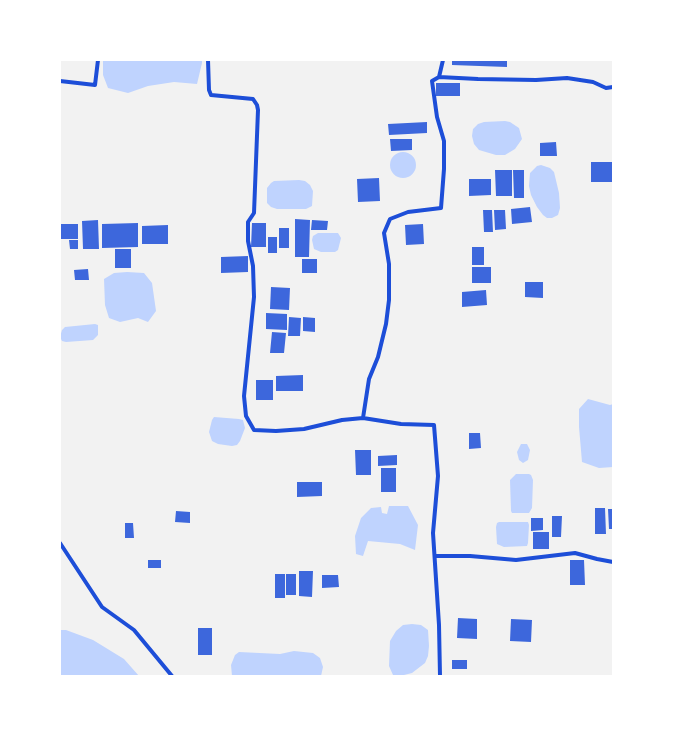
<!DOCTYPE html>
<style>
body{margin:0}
#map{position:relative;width:673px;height:736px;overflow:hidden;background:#f2f2f2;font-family:Helvetica,sans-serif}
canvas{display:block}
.frame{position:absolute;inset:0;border:61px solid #fff;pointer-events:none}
</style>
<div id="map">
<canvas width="673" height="736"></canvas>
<div class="frame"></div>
</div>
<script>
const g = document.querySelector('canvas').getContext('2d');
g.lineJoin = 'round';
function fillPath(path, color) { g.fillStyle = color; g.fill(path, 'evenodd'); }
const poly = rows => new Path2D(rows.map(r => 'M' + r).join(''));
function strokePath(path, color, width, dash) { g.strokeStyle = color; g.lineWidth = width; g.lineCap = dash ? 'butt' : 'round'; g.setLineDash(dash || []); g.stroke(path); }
fillPath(poly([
 [103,60,202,60,202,63,197,84,174,82,148,86,128,93,108,88,103,75],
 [505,121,510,122,519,128,522,139,515,149,505,155,496,155,479,150,474,144,472,136,473,129,478,124,484,122],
 '390 165a13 13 0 1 1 26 0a13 13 0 1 1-26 0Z',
 [541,165,550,168,554,172,559,193,560,208,558,215,552,218,547,218,543,215,537,207,531,195,529,186,530,173,537,166],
 [299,180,305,181,310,185,313,191,312,206,306,209,277,209,271,207,267,203,267,188,271,183,274,181],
 [318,233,338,233,341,238,338,250,335,252,321,252,314,249,312,240,313,236],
 [127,272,144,273,152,283,156,311,148,322,138,318,120,322,109,318,105,305,104,279,114,273],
 [95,324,98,325,98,335,93,340,66,342,62,341,60,337,62,330,65,327],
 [588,399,610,405,613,404,613,467,599,468,582,462,579,427,579,409],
 [214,417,239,419,243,420,245,428,240,441,237,445,232,446,218,444,212,441,209,432,212,420],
 [521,444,527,444,530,450,528,460,523,463,519,460,517,452],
 [516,474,529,474,531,475,533,480,532,508,529,513,512,513,511,511,510,480],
 [389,506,408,506,418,525,415,550,400,544,368,541,363,556,356,554,355,536,361,518,371,508,381,507,382,513,387,514],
 [499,522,528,522,529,525,528,543,527,546,504,547,497,544,496,527,497,523],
 [412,624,421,625,428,630,429,646,428,656,425,663,412,673,400,676,393,675,389,666,390,641,396,631,403,625],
 [60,630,66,630,93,640,124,659,139,676,60,676],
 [294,651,313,653,320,658,323,667,321,676,232,676,231,665,235,655,239,652,280,654]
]), '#bfd3fe');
fillPath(poly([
 [452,60,507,60,507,67,452,65],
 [436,83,460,83,460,96,436,96],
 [427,122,427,133,389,135,388,124],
 [390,139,412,139,412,150,391,151],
 [556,142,557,156,540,156,540,143],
 [591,162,613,162,613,182,591,182],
 [495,170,512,170,512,196,496,196],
 [513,170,524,170,524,198,514,198],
 [379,178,380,201,358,202,357,179],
 [469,179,491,179,491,195,469,196],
 [530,207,532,222,512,224,511,209],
 [483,210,492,210,493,232,484,232],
 [494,210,505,210,506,229,495,230],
 [295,219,310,220,309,257,295,257],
 [98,220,99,249,83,249,82,221],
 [312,220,328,221,327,230,311,230],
 [138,223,138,247,102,248,102,224],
 [252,223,266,223,266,247,251,247],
 [60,224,78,224,78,239,60,239],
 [423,224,424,244,406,245,405,225],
 [168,225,168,244,142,244,142,226],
 [279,228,289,228,289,248,279,248],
 [268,237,277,237,277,253,268,253],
 [69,240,78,240,78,249,70,249],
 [472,247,484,247,484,265,472,265],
 [115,249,131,249,131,268,115,268],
 [248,256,248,272,221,273,221,257],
 [302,259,317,259,317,273,302,273],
 [472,267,491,267,491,283,472,283],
 [88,269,89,280,75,280,74,270],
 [525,282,543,282,543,298,525,297],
 [271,287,290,288,289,310,270,309],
 [486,290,487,305,462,307,462,292],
 [266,313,287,314,287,330,266,329],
 [289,317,301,318,300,336,288,336],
 [303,317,315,318,315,332,303,331],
 [272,332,286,333,284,353,270,353],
 [303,375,303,391,276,391,276,376],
 [256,380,273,380,273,400,256,400],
 [469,433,480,433,481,448,469,449],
 [355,450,371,450,371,475,356,475],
 [397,455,397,465,378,466,378,456],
 [381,468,396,468,396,492,381,492],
 [297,482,322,482,322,496,297,497],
 [595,508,605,508,606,534,595,534],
 [608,509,613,509,613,529,609,529],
 [176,511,190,512,190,523,175,522],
 [552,516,562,516,561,537,552,537],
 [531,518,543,518,543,530,531,531],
 [125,523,133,523,134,538,125,538],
 [533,532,549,532,549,549,533,549],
 [148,560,161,560,161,568,148,568],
 [570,560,584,560,585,585,570,585],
 [299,571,313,571,312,597,299,596],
 [275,574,285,574,285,598,275,598],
 [286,574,296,574,296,595,286,595],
 [322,575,338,575,339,587,322,588],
 [458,618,477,619,477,639,457,638],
 [511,619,532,620,531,642,510,641],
 [198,628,212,628,212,655,198,655],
 [452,660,467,660,467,669,452,669]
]), '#3d67dc');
strokePath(poly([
 [208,60,209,90,211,95,253,99,257,105,258,110,254,213,248,222,248,241,253,266,254,297,244,396,246,416,254,430,276,431,304,429,342,420,363,418],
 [443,60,439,77,478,79,536,80,567,78,593,82,606,88,613,87],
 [439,77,432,81,437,117,444,141,444,169,441,208,408,212,390,219,384,233,389,264,389,300,386,324,378,357,369,379,363,418,401,424,434,425,438,476,433,533,439,625,440,676],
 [60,81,95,85,98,60],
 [60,543,102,607,134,630,172,676],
 [435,556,470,556,516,560,575,553,597,559,613,562]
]), '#1d4ed8', 4);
</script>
